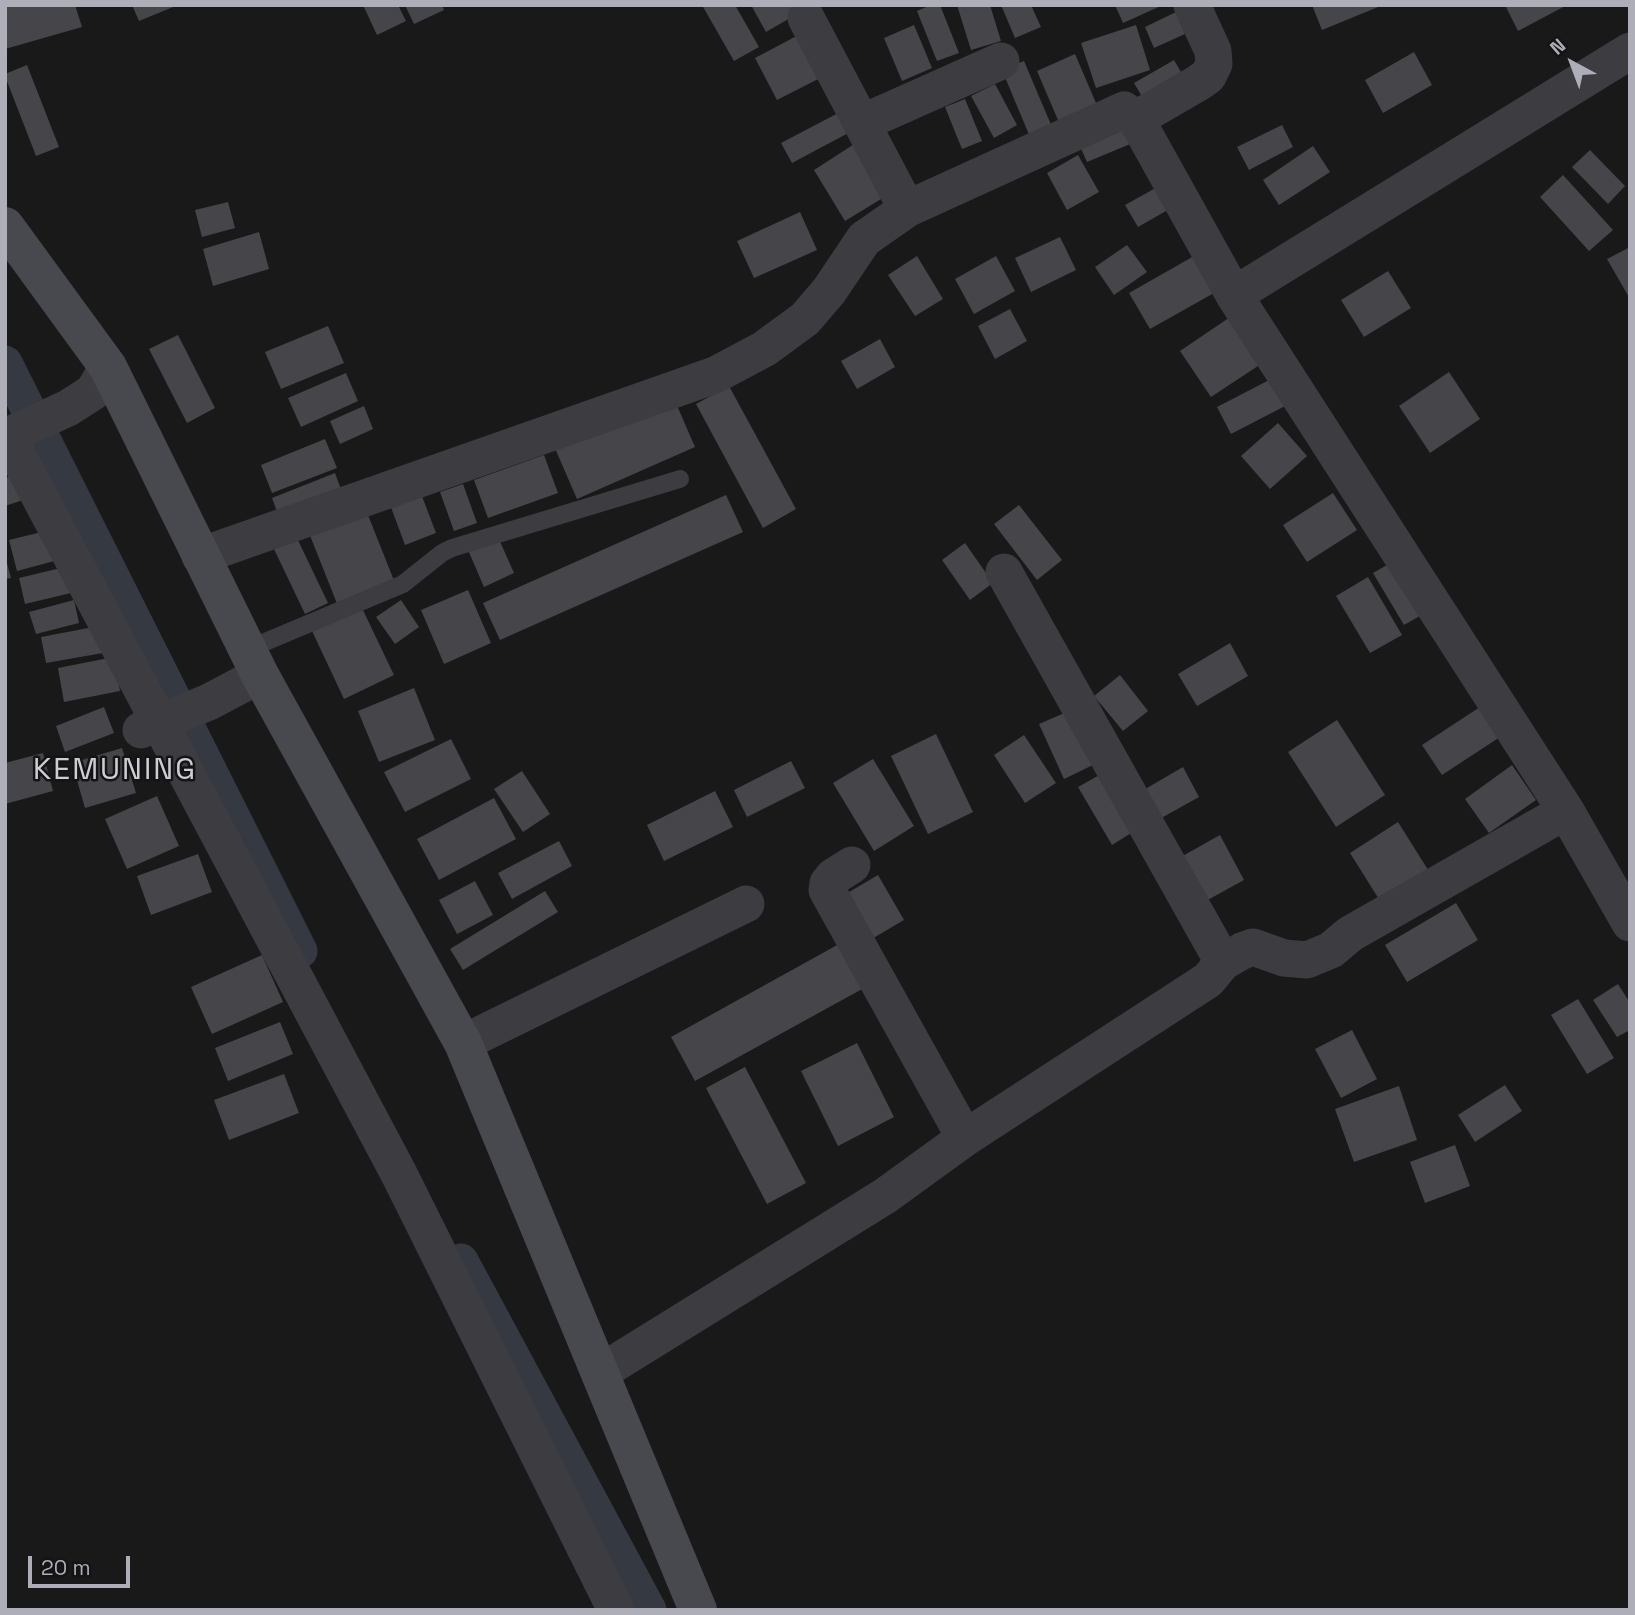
<!DOCTYPE html>
<style>
body{margin:0}
#map{position:relative;width:1635px;height:1615px;overflow:hidden;background:#19191a;font-family:"Space Grotesk",sans-serif}
canvas{display:block}
.frame{position:absolute;inset:0;border:7px solid #adaeb8;pointer-events:none}
.north{position:absolute;left:1537px;top:28px;width:70px;height:70px;-webkit-text-stroke:5px #141415;paint-order:stroke;rotate:319deg;font-size:19px;font-weight:700;line-height:28px;text-align:center;color:#adaeb8}
.north::after{content:'';display:block;margin:auto;width:24px;height:32px;background:#adaeb8;clip-path:polygon(50% 0,100% 100%,50% 72%,0 100%)}
.scale{position:absolute;left:28px;top:1556px;width:102px;height:32px;box-sizing:border-box;border:4px solid #adaeb8;border-top:0;padding-left:9px;font-size:21px;line-height:24px;white-space:nowrap;color:#adaeb8;-webkit-text-stroke:5px #141415;paint-order:stroke}
</style>
<div id="map">
<canvas width="1635" height="1615"></canvas>
<div class="frame"></div>
<div class="north">N</div>
<div class="scale">20 m</div>
</div>
<script>
const g = document.querySelector('canvas').getContext('2d');
g.lineJoin = 'round';
const poly = rows => new Path2D(rows.map(r => 'M' + r).join(''));
function strokePath(path, color, width, dash) { g.strokeStyle = color; g.lineWidth = width; g.lineCap = dash ? 'butt' : 'round'; g.setLineDash(dash || []); g.stroke(path); }
function fillPath(path, color) { g.fillStyle = color; g.fill(path, 'evenodd'); }
function write(font, color, halo, rows, align = 'center') {
  g.font = font + ' "Space Grotesk",sans-serif'; g.lineWidth = 5; g.setLineDash([]); g.textBaseline = 'middle'; g.strokeStyle = halo; g.fillStyle = color; for (const [text, x, y, turn = 0] of rows) {
    g.save(); g.translate(x, y); g.rotate((+turn || 0) * Math.PI / 180); g.textAlign = isNaN(turn) ? turn : align; if (halo) g.strokeText(text, 0, 0); g.fillText(text, 0, 0); g.restore();
  }
}
strokePath(poly([
 [5,363,300,951],
 [461,1261,649,1610]
]), '#343942', 35);
fillPath(poly([
 [5,5,75,5,82,27,5,49],
 [132,5,178,5,139,21],
 [363,5,398,5,406,21,377,35],
 [405,5,442,5,444,10,414,24],
 [702,5,735,5,759,47,734,61],
 [751,5,802,5,804,10,766,32],
 [931,5,940,5,959,53,937,61,917,11],
 [957,5,990,5,1001,41,971,50],
 [1001,5,1031,5,1041,27,1015,38],
 [1115,5,1163,5,1123,23],
 [1312,5,1383,5,1322,30],
 [1505,5,1567,5,1518,31],
 [1176,12,1185,34,1154,48,1145,27],
 [914,25,932,68,902,81,884,38],
 [1136,25,1150,70,1096,88,1081,43],
 [806,31,828,74,777,100,755,58],
 [1414,52,1432,85,1383,113,1365,80],
 [1075,54,1099,110,1061,127,1037,71],
 [1174,60,1184,77,1144,100,1134,83],
 [1024,61,1052,127,1030,137,1002,70],
 [27,65,59,147,36,156,5,76,5,74],
 [995,84,1017,125,994,138,971,96],
 [965,99,982,141,962,149,945,107],
 [844,110,854,130,792,163,781,143],
 [1128,123,1135,142,1087,162,1079,144],
 [1282,125,1293,147,1249,170,1237,147],
 [859,141,891,193,845,221,814,170],
 [1313,146,1330,172,1279,205,1263,180],
 [1590,150,1625,186,1608,204,1572,167],
 [1078,155,1099,192,1067,210,1047,173],
 [1563,175,1613,230,1589,251,1540,197],
 [1161,185,1173,207,1138,227,1125,205],
 [228,202,235,228,202,237,195,210],
 [800,212,817,250,754,278,737,241],
 [259,232,269,269,213,286,203,249],
 [1060,237,1076,270,1031,292,1015,258],
 [1127,245,1147,272,1114,295,1095,267],
 [1630,247,1630,299,1607,259],
 [917,256,943,299,915,316,888,275],
 [996,256,1015,291,974,314,955,279],
 [1194,256,1214,293,1150,329,1129,293],
 [1388,271,1411,308,1364,337,1341,300],
 [1010,309,1027,341,995,359,978,326],
 [1239,311,1270,358,1211,397,1180,351],
 [328,326,344,363,281,389,265,352],
 [178,335,215,408,187,423,149,349],
 [880,339,895,367,857,389,841,361],
 [1449,372,1480,419,1430,453,1399,406],
 [346,373,358,401,301,427,288,398],
 [1275,377,1289,404,1231,434,1217,407],
 [729,386,796,509,763,528,696,404],
 [672,394,695,447,577,499,554,446],
 [364,406,373,429,340,444,330,421],
 [1278,423,1307,456,1270,489,1241,456],
 [325,439,337,468,272,493,261,465],
 [544,455,558,493,488,518,474,480],
 [22,473,29,498,5,506,5,478],
 [335,473,343,495,280,520,272,498],
 [463,484,477,523,454,531,440,492],
 [420,491,436,533,405,545,389,502],
 [1333,493,1357,530,1307,562,1283,525],
 [726,495,743,532,500,640,483,603],
 [1019,505,1062,560,1037,580,994,524],
 [366,510,395,583,338,606,309,533],
 [50,530,58,560,17,571,9,540],
 [296,536,328,603,305,614,273,547],
 [498,537,514,573,484,587,468,550],
 [965,543,993,583,970,600,942,560],
 [5,556,11,578,5,579],
 [1394,561,1425,613,1404,625,1373,573],
 [65,567,71,593,25,604,19,578],
 [1368,577,1402,635,1370,653,1336,596],
 [468,590,491,643,444,664,421,610],
 [74,600,79,623,36,634,29,612],
 [401,600,419,627,395,644,376,617],
 [362,608,394,675,344,699,312,631],
 [99,626,103,653,46,663,41,637],
 [1230,643,1248,676,1197,706,1178,674],
 [114,657,120,691,64,702,58,668],
 [1120,675,1148,711,1123,731,1094,696],
 [414,688,435,740,379,762,358,711],
 [104,707,114,733,65,752,56,726],
 [1480,707,1500,737,1442,775,1422,745],
 [1069,711,1093,765,1064,779,1039,724],
 [1337,720,1385,795,1336,827,1288,752],
 [936,734,973,812,928,834,891,756],
 [1024,735,1056,783,1025,803,994,755],
 [451,739,471,779,405,812,384,772],
 [122,748,136,793,85,808,72,763],
 [43,753,53,791,5,804,5,763],
 [873,759,914,826,874,851,833,783],
 [791,761,805,788,747,817,734,790],
 [1512,765,1536,800,1489,833,1465,799],
 [1183,767,1199,797,1156,821,1140,792],
 [522,771,550,814,523,832,494,789],
 [1103,773,1136,830,1112,845,1078,787],
 [715,791,733,827,664,861,647,825],
 [157,796,179,846,127,869,105,819],
 [494,798,516,839,439,880,417,839],
 [1398,822,1430,873,1382,904,1350,853],
 [1220,835,1244,880,1204,902,1179,858],
 [559,841,572,866,512,899,498,873],
 [198,854,212,892,151,915,137,876],
 [878,875,904,920,870,940,844,895],
 [475,881,493,915,457,934,439,900],
 [545,891,558,912,463,970,450,949],
 [1456,903,1478,940,1407,982,1385,945],
 [839,944,864,988,695,1081,671,1037],
 [262,955,283,1002,212,1034,191,987],
 [1618,984,1630,1003,1630,1030,1617,1037,1593,1000],
 [1578,999,1614,1058,1587,1074,1551,1015],
 [280,1022,293,1054,228,1081,215,1048],
 [1352,1030,1377,1079,1341,1098,1315,1049],
 [857,1043,894,1117,838,1146,801,1071],
 [745,1067,806,1183,767,1204,706,1088],
 [284,1074,299,1113,229,1140,214,1100],
 [1505,1085,1522,1111,1475,1142,1458,1115],
 [1399,1086,1417,1140,1354,1162,1335,1109],
 [1455,1145,1470,1186,1425,1203,1410,1162]
]), '#46464a');
strokePath(poly([
 [246,650,403,584,442,553,452,548,680,479]
]), '#3c3c41', 18);
strokePath(poly([
 [806,18,907,209],
 [1136,119,1198,83,1208,76,1214,64,1213,51,1192,5],
 [862,123,1001,61],
 [1234,295,1630,51],
 [5,437,68,408,93,392,108,367],
 [8,437,399,1174,616,1610],
 [200,556,715,375,764,349,805,319,829,291,864,239,907,209,1124,110,1136,119,1234,295,1566,811,1630,923],
 [1004,572,1223,962],
 [141,730,209,702,260,675],
 [852,865,833,877,828,883,827,890,965,1138],
 [463,1043,746,904],
 [601,1372,885,1196,965,1138,1208,980,1223,962,1242,951,1253,947,1284,958,1307,960,1331,950,1350,934,1566,811]
]), '#3c3c41', 37);
strokePath(poly([
 [5,226,108,367,260,675,463,1043,698,1610]
]), '#48494f', 38);
g.letterSpacing = '2px';
write('30px', '#cdced5', '#141415', [
 ["KEMUNING",115,771]
]);
g.letterSpacing = '0px';
</script>
